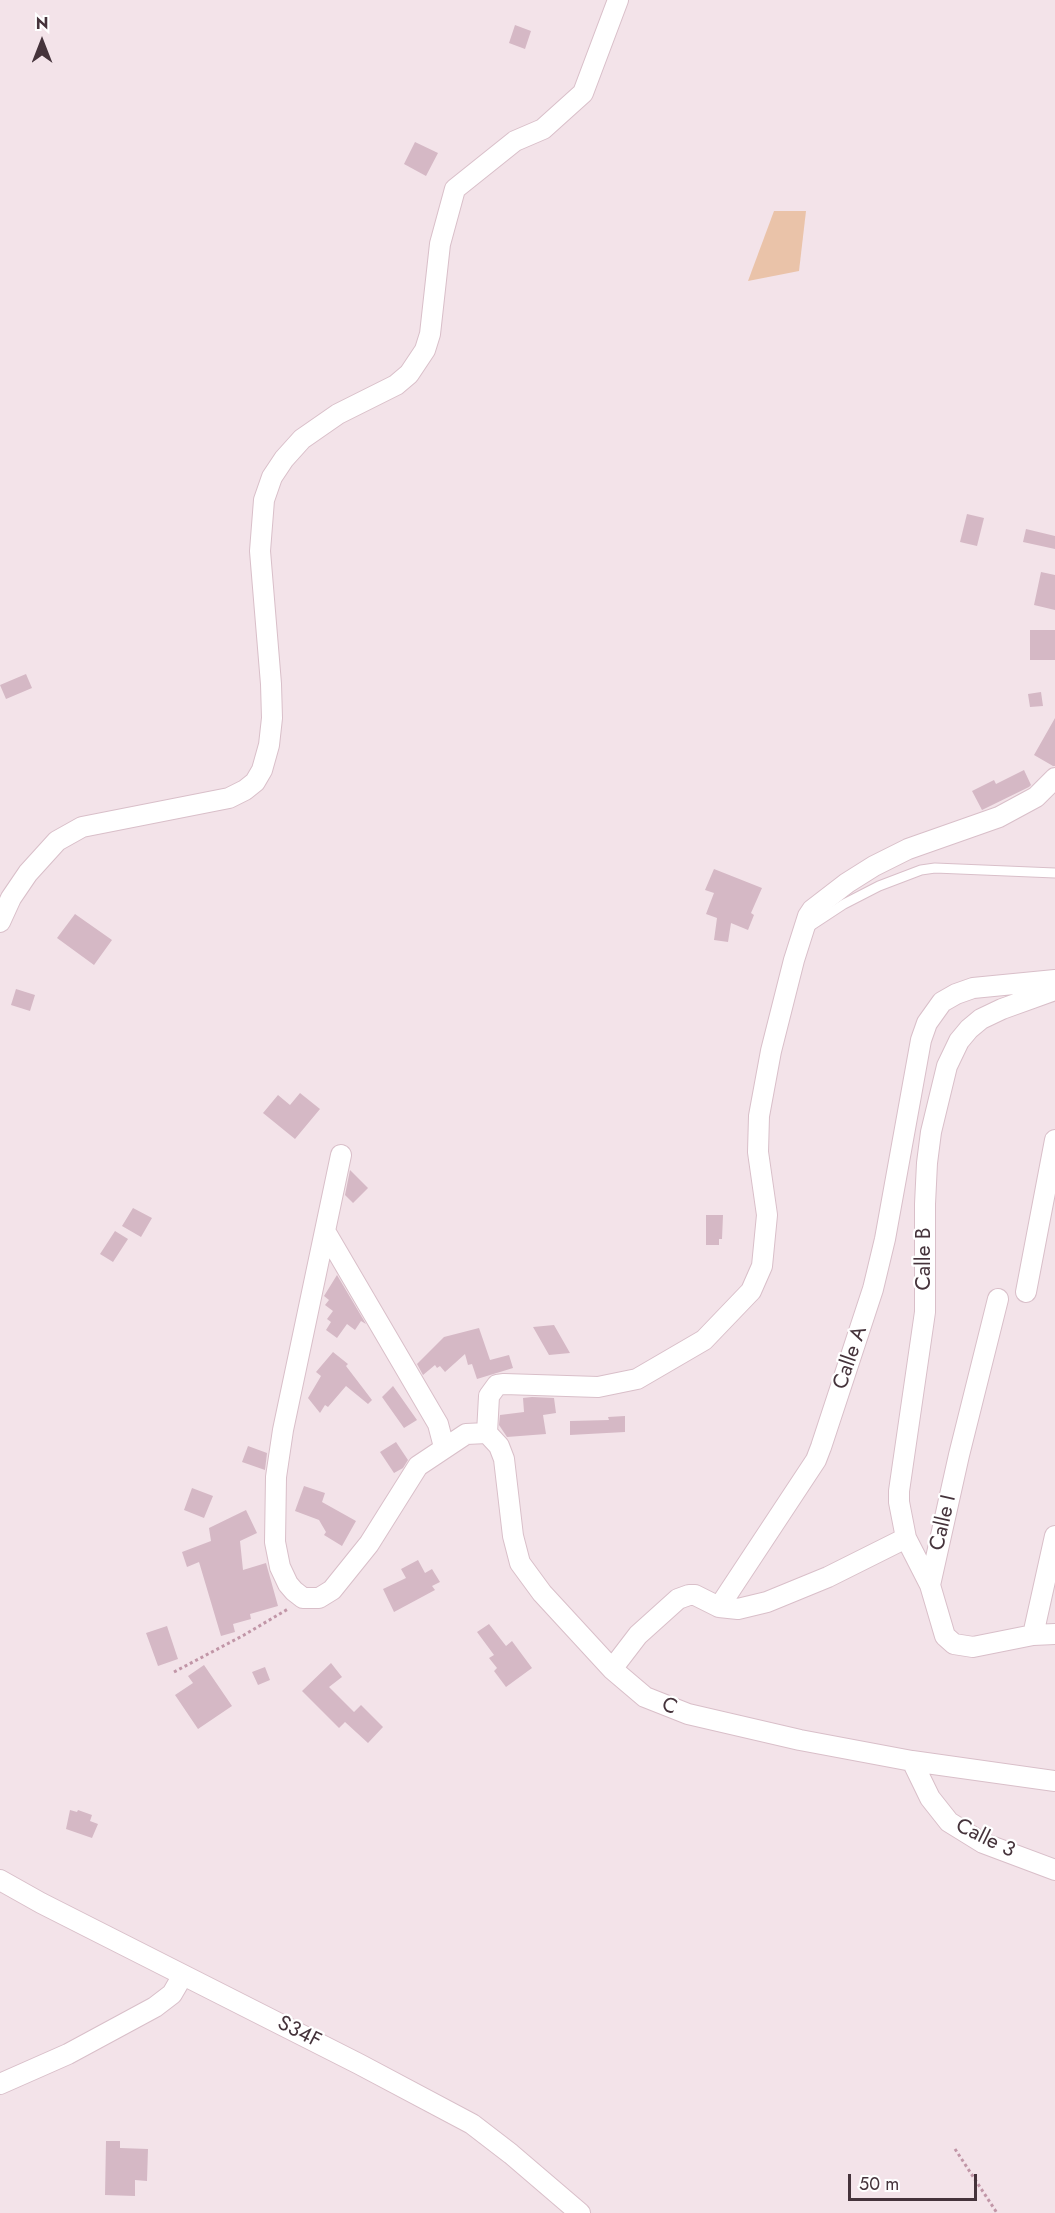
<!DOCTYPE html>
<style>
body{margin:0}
#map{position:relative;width:1055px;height:2213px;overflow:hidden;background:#f3e3e9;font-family:Jost,sans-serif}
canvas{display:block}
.north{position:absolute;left:12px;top:12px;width:60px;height:60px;-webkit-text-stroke:4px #fff;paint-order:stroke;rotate:0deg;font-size:16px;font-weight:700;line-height:24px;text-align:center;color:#45333b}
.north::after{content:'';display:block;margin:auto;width:21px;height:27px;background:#45333b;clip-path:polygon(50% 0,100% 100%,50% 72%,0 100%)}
.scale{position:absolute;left:848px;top:2174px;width:129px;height:27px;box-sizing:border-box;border:3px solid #45333b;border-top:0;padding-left:8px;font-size:18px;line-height:21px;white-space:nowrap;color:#45333b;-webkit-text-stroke:4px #fff;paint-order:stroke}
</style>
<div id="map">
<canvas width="1055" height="2213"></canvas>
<div class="north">N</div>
<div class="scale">50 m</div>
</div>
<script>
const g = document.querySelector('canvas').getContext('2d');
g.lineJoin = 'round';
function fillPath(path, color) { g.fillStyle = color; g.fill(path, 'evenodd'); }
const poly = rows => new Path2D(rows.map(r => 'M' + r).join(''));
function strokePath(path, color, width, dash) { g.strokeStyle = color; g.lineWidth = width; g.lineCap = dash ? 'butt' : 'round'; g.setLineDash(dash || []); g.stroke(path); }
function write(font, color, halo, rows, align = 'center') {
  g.font = font + ' Jost,sans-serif'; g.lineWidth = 4.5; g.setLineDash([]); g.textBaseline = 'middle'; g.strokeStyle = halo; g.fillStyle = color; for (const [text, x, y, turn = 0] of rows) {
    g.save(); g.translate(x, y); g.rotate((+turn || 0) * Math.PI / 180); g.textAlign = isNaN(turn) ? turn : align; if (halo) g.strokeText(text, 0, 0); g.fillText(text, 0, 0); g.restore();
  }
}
fillPath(poly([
 [774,211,806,211,799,271,748,281]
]), '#eac3a9');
fillPath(poly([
 [515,25,531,31,525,49,509,43],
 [415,142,438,153,426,176,404,164],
 [967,514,984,518,977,546,960,542],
 [1026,529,1055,536,1055,549,1023,542],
 [1041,572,1055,575,1055,610,1034,605],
 [1030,630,1055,630,1055,660,1030,660],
 [26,674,32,688,6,699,0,685],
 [1041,692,1043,706,1030,707,1028,694],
 [1055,718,1055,766,1053,766,1034,755],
 [1024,770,1031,785,1029,787,982,810,972,791,994,780,996,784],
 [714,869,762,888,751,913,754,915,748,930,731,923,728,942,714,940,717,918,706,914,714,893,705,890],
 [75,914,112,940,94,965,57,938],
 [16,989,35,995,30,1011,11,1005],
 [300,1093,320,1109,295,1139,263,1113,278,1095,290,1105],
 [350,1170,368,1188,353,1203,345,1195],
 [133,1208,152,1218,141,1237,122,1226],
 [706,1215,723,1215,722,1239,719,1239,719,1245,706,1245],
 [115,1231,128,1239,113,1262,100,1254],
 [337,1275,366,1324,361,1321,355,1330,347,1324,337,1338,326,1330,331,1322,327,1319,333,1311,325,1305,329,1300,324,1296],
 [554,1325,570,1353,549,1355,533,1327],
 [479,1328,490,1360,509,1355,513,1368,477,1379,472,1364,468,1365,465,1354,445,1372,440,1366,437,1368,435,1365,423,1375,417,1364,444,1337],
 [333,1352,348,1364,346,1366,372,1400,368,1404,346,1386,328,1407,325,1405,320,1413,308,1398,321,1376,316,1372],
 [393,1386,417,1420,404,1428,382,1397],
 [532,1397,554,1398,556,1413,543,1415,546,1434,507,1437,499,1425,500,1415,524,1412,523,1398],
 [625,1416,625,1432,570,1435,570,1421,609,1420,608,1417],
 [396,1442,408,1460,403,1468,394,1473,380,1452],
 [248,1446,267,1453,265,1470,242,1462],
 [304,1486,325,1493,322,1502,356,1521,342,1546,324,1535,326,1532,319,1520,295,1511],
 [192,1488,213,1496,204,1518,184,1510],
 [246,1510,257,1533,240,1541,243,1570,266,1563,278,1606,250,1614,251,1619,233,1624,235,1632,221,1636,199,1562,187,1567,182,1552,211,1541,209,1528],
 [418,1560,425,1573,432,1569,440,1582,432,1586,435,1590,394,1612,383,1589,406,1578,401,1569],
 [489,1624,506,1646,512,1641,532,1668,506,1687,494,1671,497,1668,489,1658,494,1655,477,1632],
 [167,1626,178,1659,158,1666,146,1633],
 [331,1663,342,1677,329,1687,354,1712,361,1705,383,1727,368,1743,345,1722,339,1728,302,1691],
 [204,1665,232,1706,198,1729,175,1695,193,1683,188,1676],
 [265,1667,270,1680,258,1685,252,1672],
 [70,1810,77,1812,78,1810,92,1815,90,1821,98,1824,92,1838,66,1829],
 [106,2141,120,2141,120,2148,148,2149,147,2181,135,2180,135,2196,105,2195]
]), '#d5b8c5');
const lane = poly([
 [806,929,844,904,879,886,921,870,935,868,1055,873]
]);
const street = poly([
 [0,922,11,898,28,873,57,841,82,827,229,798,245,790,255,782,262,770,269,745,272,718,271,684,260,551,264,500,272,477,284,459,302,439,338,414,396,385,409,374,425,350,430,334,440,244,455,189,515,141,543,129,583,93,618,0],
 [341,1155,283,1430,276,1477,275,1542,280,1567,288,1584,294,1591,303,1598,319,1598,332,1590,369,1544,418,1466,466,1434,487,1433,499,1446,504,1459,513,1536,520,1563,542,1593,612,1669,645,1697,688,1714,800,1740,912,1761,1055,1781],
 [325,1231,438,1424,444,1447],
 [1026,1292,1055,1140],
 [998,1299,959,1455,930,1585,945,1636,954,1644,973,1647,1033,1635,1055,1634],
 [487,1433,489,1396,497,1385,504,1384,598,1387,637,1379,704,1340,751,1291,762,1266,767,1215,758,1152,759,1116,771,1051,794,960,808,916,812,910,847,883,874,866,908,849,999,817,1036,797,1055,778],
 [906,1538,828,1577,767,1602,738,1609,719,1607,816,1460,821,1447,873,1289,885,1239,921,1040,927,1023,942,1002,956,994,973,988,1055,980],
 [930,1585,906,1538,899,1502,899,1491,925,1312,925,1204,927,1163,931,1132,947,1066,959,1041,969,1029,981,1019,1002,1009,1055,990],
 [1033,1635,1055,1536],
 [612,1669,638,1635,678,1599,689,1595,695,1595,719,1607],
 [912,1761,930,1798,949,1822,983,1843,1055,1870],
 [0,1880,41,1903,359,2064,472,2124,511,2154,580,2213],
 [0,2084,68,2054,155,2007,172,1994,183,1975]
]);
strokePath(lane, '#d9bfc9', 11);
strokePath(street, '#d9bfc9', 22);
strokePath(poly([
 [174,1672,244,1635,288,1609],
 [955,2149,997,2213]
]), '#c196a7', 3, [3, 3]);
strokePath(lane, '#fff', 9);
strokePath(street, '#fff', 20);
write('21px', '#45333b', '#fff', [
 ["Calle B",925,1259,-90],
 ["Calle A",851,1358,-71],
 ["Calle I",944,1523,-77],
 ["C",669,1707,22],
 ["Calle 3",985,1839,26],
 ["S34F",299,2033,27]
]);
</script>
